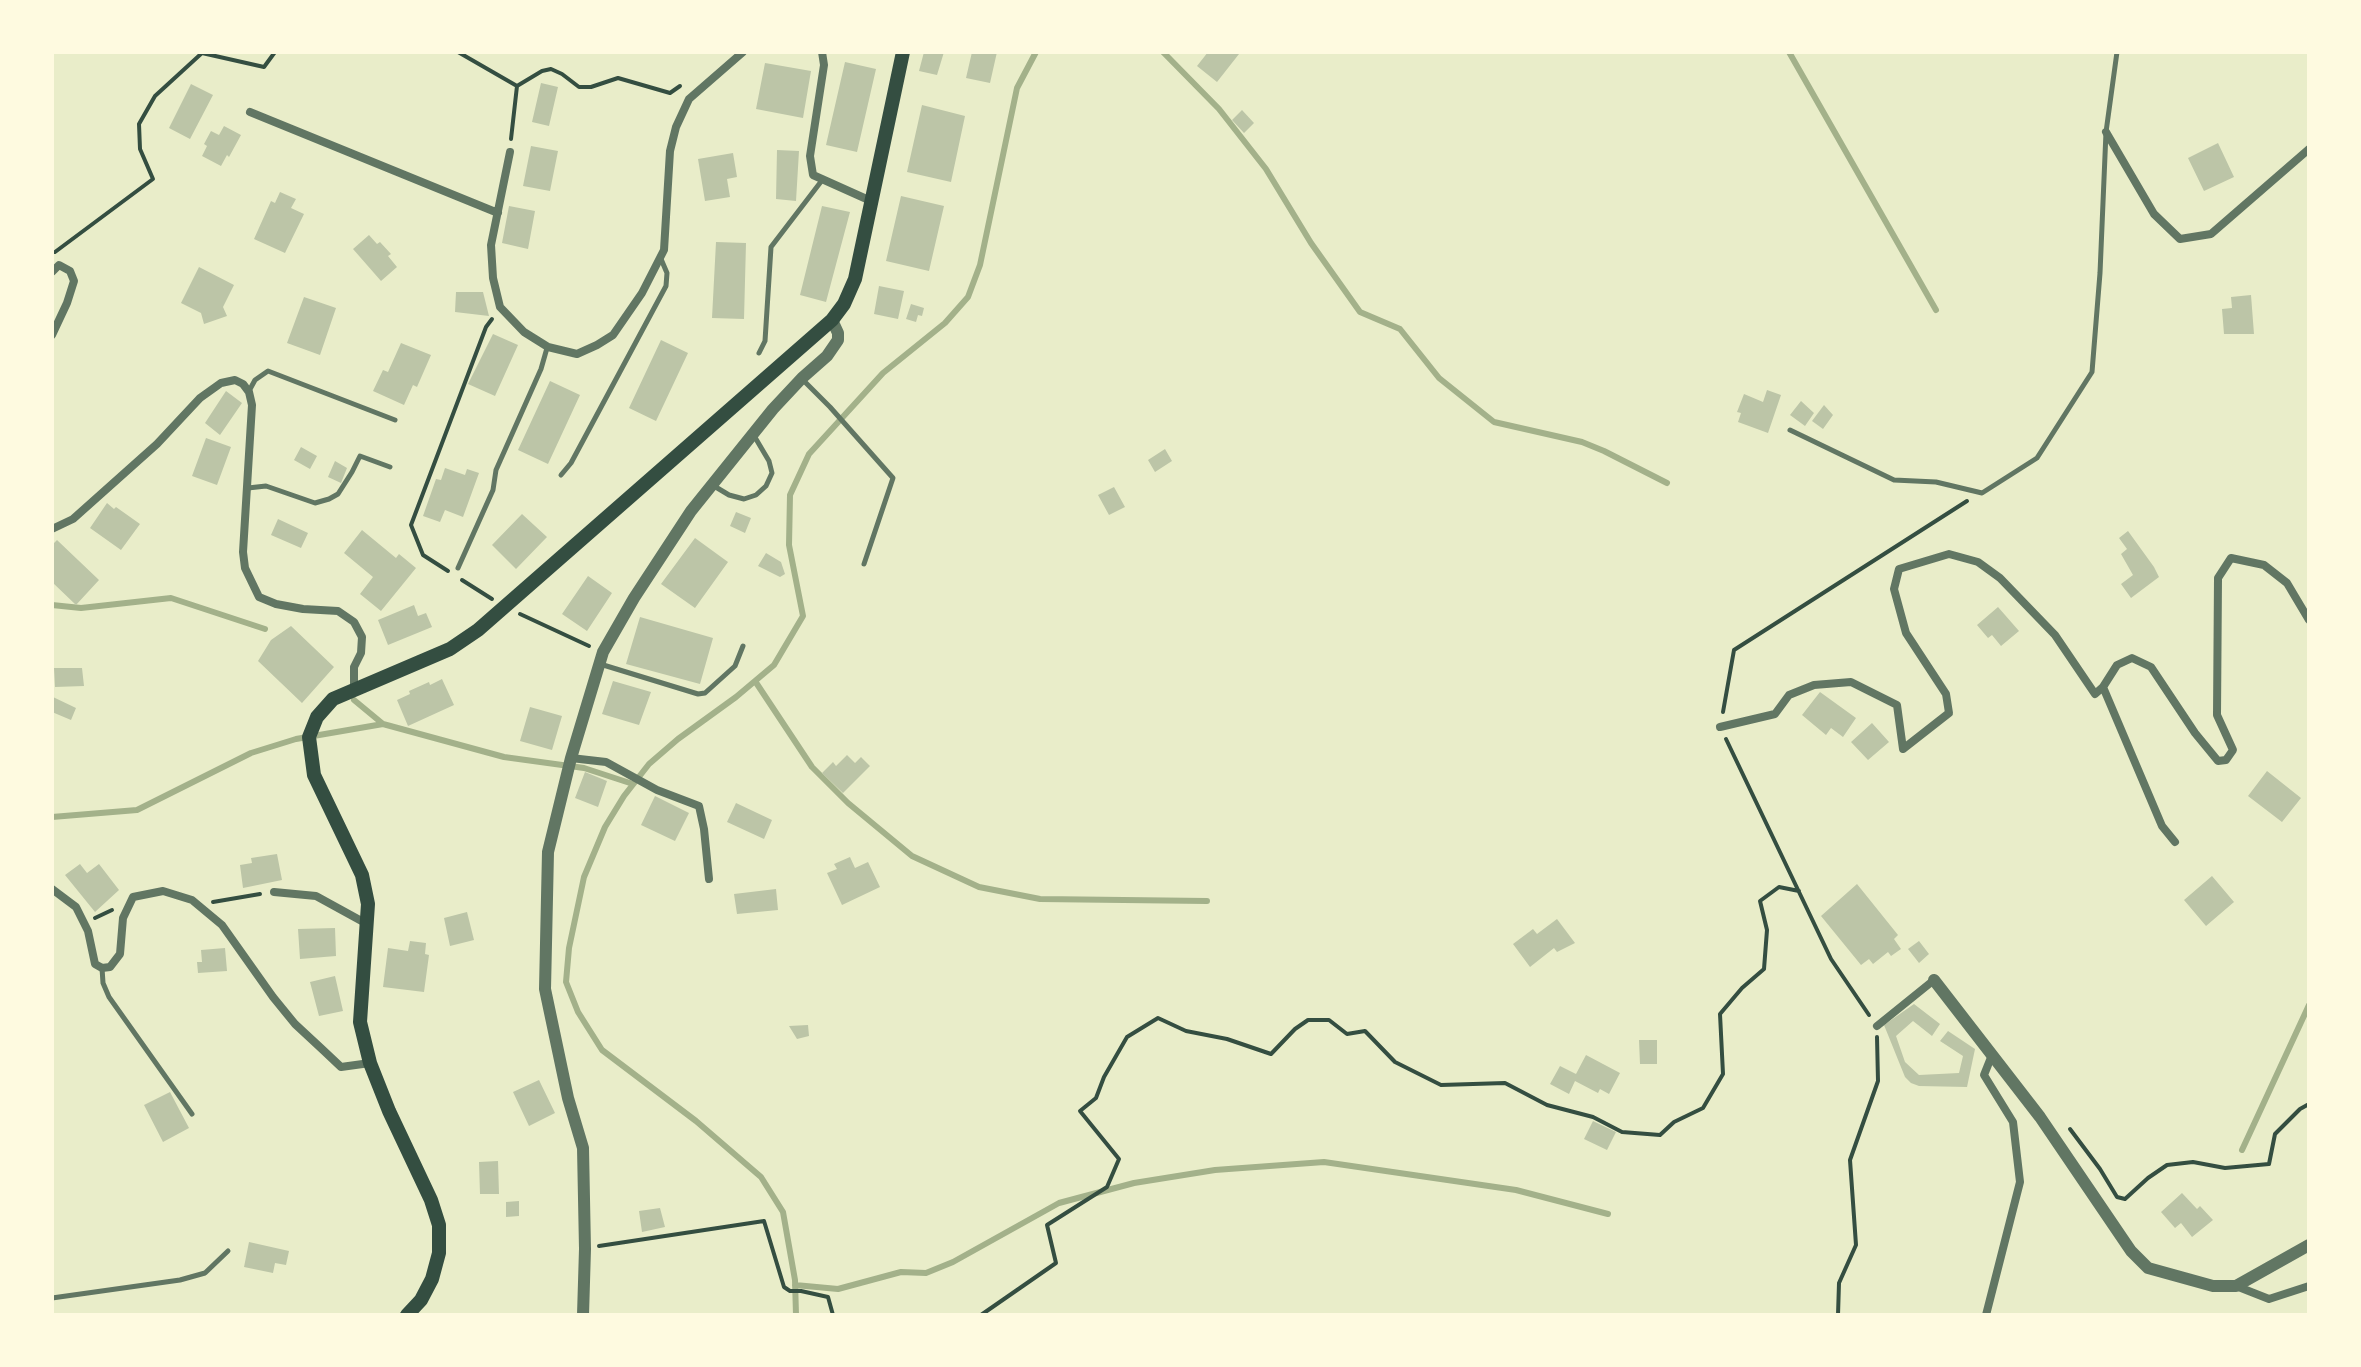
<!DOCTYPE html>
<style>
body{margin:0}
#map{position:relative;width:2361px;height:1367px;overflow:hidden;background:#e9edc9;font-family:"Nunito Sans",sans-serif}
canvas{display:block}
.frame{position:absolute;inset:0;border:54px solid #fefae0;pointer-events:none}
</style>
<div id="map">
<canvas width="2361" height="1367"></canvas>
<div class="frame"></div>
</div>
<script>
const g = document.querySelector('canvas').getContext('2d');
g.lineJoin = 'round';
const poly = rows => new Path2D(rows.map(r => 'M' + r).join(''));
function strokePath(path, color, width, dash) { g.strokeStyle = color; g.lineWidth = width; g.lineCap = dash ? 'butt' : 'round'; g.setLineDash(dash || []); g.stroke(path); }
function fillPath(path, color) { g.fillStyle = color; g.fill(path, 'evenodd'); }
strokePath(poly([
 [1163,52,1219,109,1266,169,1311,243,1360,312,1400,329,1439,378,1494,422,1582,442,1604,451,1667,483],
 [1789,52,1936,310],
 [52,605,81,608,171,598,265,629],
 [755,681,812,767,848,803,912,856,979,887,1040,899,1207,901],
 [354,700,383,724],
 [52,817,137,810,251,753,296,739,383,724,504,757,584,768,633,784],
 [2242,1150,2309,1005],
 [795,1285,838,1289,901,1272,926,1273,953,1262,1059,1203,1134,1183,1215,1170,1324,1162,1516,1190,1608,1214],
 [796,1315,795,1280,783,1212,761,1177,696,1121,602,1050,578,1012,566,982,569,948,584,877,605,827,624,796,649,764,678,739,736,697,774,665,803,616,789,545,790,495,809,454,883,373,945,323,968,297,980,265,1017,88,1036,52]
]), '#a3b18a', 6);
fillPath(poly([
 [924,52,944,52,937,75,919,71],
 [972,52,997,52,990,83,966,78],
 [1208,52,1239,54,1217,82,1197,66],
 [845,62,876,69,857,152,826,145],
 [765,63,811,71,803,118,756,109],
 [541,83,558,87,549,126,532,122],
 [191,84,213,95,190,139,169,128],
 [922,105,965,116,951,182,907,172],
 [1242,110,1254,123,1244,133,1232,120],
 [224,126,241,135,229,157,227,155,221,166,202,156,207,146,204,144,211,131,219,135],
 [2218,143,2234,177,2204,191,2188,158],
 [531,146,558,151,550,191,523,186],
 [777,150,799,151,796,201,776,199],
 [733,153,737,177,727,179,730,197,705,201,698,159],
 [280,192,296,199,291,208,304,214,285,253,254,239,271,201,275,203],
 [901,196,944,206,929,271,886,261],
 [509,206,535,211,528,249,502,243],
 [822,206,850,212,826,302,800,295],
 [369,235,377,244,380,242,391,254,388,256,397,267,381,281,353,249],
 [716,242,746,243,744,319,712,318],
 [199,267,234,285,223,307,227,316,204,324,201,313,181,303],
 [879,286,904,291,898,319,874,314],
 [456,292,483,292,489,316,455,312],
 [2251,295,2254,334,2224,334,2222,309,2232,308,2231,297],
 [304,297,336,308,320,355,287,343],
 [911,304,924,308,922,316,918,315,916,322,906,319],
 [493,334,518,345,495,396,468,384],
 [661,340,688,353,656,421,629,408],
 [401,343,431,355,417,387,413,385,404,405,373,391,383,370,388,372],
 [550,381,580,395,548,464,518,450],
 [1767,390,1781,395,1768,433,1738,422,1741,413,1737,412,1744,394,1763,402],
 [226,391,242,403,220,435,205,423],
 [1801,401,1814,413,1805,426,1790,415],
 [1824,405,1833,415,1823,429,1812,421],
 [206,438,231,447,217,485,192,476],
 [301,447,317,456,310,469,294,460],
 [1165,449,1172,461,1155,472,1148,460],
 [335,461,347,468,341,483,328,477],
 [445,468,465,475,467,469,479,473,463,517,445,510,440,522,423,516,436,479,441,480],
 [1114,487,1125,507,1109,515,1098,495],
 [107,503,114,509,116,507,140,524,121,550,90,528],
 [736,512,751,518,745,533,730,526],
 [522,514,547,537,516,569,492,545],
 [278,519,308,533,301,548,271,535],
 [362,530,396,558,399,554,416,568,381,611,360,594,373,577,344,553],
 [2128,531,2154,567,2159,577,2131,598,2121,584,2133,575,2121,554,2127,549,2119,538],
 [695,538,728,562,695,608,661,584],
 [57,540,99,580,76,605,52,582,52,545],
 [766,553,781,562,785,574,780,577,758,566],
 [588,576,612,593,587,631,562,614],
 [414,605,418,616,426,613,432,627,388,645,378,620],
 [1998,607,2019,631,2001,646,1992,635,1988,638,1977,625],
 [640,617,713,638,700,684,626,664],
 [291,626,334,667,302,703,258,661,271,640],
 [54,668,82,668,84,686,55,687],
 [442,679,454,705,408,726,397,700,410,694,409,691,429,682,430,685],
 [613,681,651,692,639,725,602,714],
 [1820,692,1856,718,1843,737,1831,728,1826,735,1802,715],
 [53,697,76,708,71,720,52,712],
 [530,707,562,716,552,750,520,741],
 [1872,723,1889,742,1868,760,1851,742],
 [847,755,855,763,861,757,870,766,843,793,822,773,833,762,836,766],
 [2267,771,2301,798,2282,822,2248,796],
 [585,772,607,781,598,807,575,798],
 [655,796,689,813,675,841,641,825],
 [736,803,772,820,764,839,727,822],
 [277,854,282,880,243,888,240,865,252,863,251,858],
 [850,857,855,868,868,862,880,887,842,905,827,873,837,869,834,864],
 [80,864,87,873,99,864,119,890,95,912,65,875],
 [2212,876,2234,902,2206,926,2184,900],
 [1857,884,1898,935,1894,939,1901,949,1891,956,1888,952,1873,964,1869,959,1861,965,1821,916],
 [776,889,778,910,737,914,734,894],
 [467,912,474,940,450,946,444,918],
 [1557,919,1575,943,1557,952,1554,948,1530,967,1513,944,1533,929,1537,934],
 [335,928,336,956,300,959,298,929],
 [410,941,426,943,425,954,429,955,424,992,383,987,388,948,408,951],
 [1919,941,1929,954,1919,963,1908,949],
 [225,948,227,971,198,973,197,962,202,962,201,950],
 [335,976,343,1011,319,1016,310,982],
 [1914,1004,1940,1024,1932,1036,1913,1021,1896,1036,1905,1062,1919,1075,1959,1073,1963,1056,1940,1041,1948,1031,1975,1049,1967,1087,1919,1086,1911,1083,1905,1077,1884,1025],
 [808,1025,809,1036,797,1039,789,1026],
 [1639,1040,1657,1040,1657,1064,1640,1064],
 [1586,1055,1620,1073,1609,1094,1600,1089,1598,1093,1575,1081,1569,1094,1550,1084,1560,1066,1576,1074],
 [539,1080,555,1113,529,1126,513,1092],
 [170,1092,189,1128,163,1142,144,1105],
 [1593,1121,1616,1132,1607,1150,1584,1139],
 [498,1161,499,1194,480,1194,479,1162],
 [2182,1193,2197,1209,2200,1206,2213,1220,2192,1237,2181,1223,2175,1228,2161,1212],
 [519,1201,519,1216,506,1217,506,1202],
 [660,1208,665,1227,642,1232,639,1211],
 [249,1242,289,1251,286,1265,275,1263,273,1273,244,1267]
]), '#bcc5a7');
strokePath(poly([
 [458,52,517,86,542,71,551,69,562,74,579,87,591,87,618,78,670,93,680,86],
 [511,139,517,86],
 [55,252,153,179,140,149,139,124,155,96,202,53,264,67,275,52],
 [448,571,423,555,411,525,486,327,492,319],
 [462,580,492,599],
 [520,614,589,646],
 [1723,712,1734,650,1967,501],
 [1726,739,1831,959,1869,1015],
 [213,902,260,894],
 [95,918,112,910],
 [2070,1129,2100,1169,2117,1197,2125,1199,2148,1178,2167,1165,2193,1162,2225,1168,2269,1164,2275,1134,2300,1109,2309,1104],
 [599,1246,764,1221,784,1287,790,1291,801,1291,828,1297,833,1315],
 [910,1315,935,1315],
 [981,1315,1056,1263,1047,1225,1107,1187,1119,1159,1080,1111,1096,1098,1104,1077,1127,1037,1158,1018,1186,1031,1227,1039,1271,1054,1295,1029,1308,1020,1329,1020,1347,1034,1365,1031,1395,1062,1441,1085,1505,1083,1547,1105,1593,1117,1622,1132,1660,1135,1674,1122,1703,1108,1723,1074,1720,1014,1742,988,1764,969,1767,930,1760,901,1779,887,1799,891],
 [1838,1315,1839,1283,1856,1245,1850,1160,1878,1081,1877,1037]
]), '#344e41', 4);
strokePath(poly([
 [759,353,765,341,771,247,823,179],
 [803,380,830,407,893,478,864,564],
 [249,391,255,380,268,371,395,420],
 [1790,430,1894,480,1936,482,1982,493,2037,458,2092,372,2100,273,2106,132,2117,52],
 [561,475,571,463,666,286,667,273,661,259],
 [714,486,729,495,744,499,756,495,766,486,772,473,769,461,753,434],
 [248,488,266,486,315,503,329,499,338,494,352,472,360,456,390,467],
 [458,568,493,490,496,470,541,369,547,348],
 [600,664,698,694,705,693,735,666,743,646],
 [102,968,103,983,109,997,192,1114],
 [52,1298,180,1280,205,1273,228,1251]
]), '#617663', 5);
strokePath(poly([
 [822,52,824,65,810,156,813,175,871,201],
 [250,112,498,213],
 [2106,132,2154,214,2180,239,2211,234,2309,149],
 [510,152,491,245,493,278,500,307,524,332,548,347,577,354,597,345,613,335,642,293,664,250,670,151,676,127,689,99,743,52],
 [52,272,59,265,70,271,74,281,67,303,52,335],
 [52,529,73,519,157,444,200,398,221,383,235,380,243,384,249,392,252,405,243,552,245,568,259,597,276,604,303,609,338,611,354,622,362,637,361,653,354,667,354,688],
 [2103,687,2162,826,2175,842],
 [1720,727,1775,714,1789,695,1814,685,1851,682,1897,705,1903,749,1949,713,1946,694,1906,633,1894,589,1899,569,1949,554,1978,562,2000,578,2055,635,2095,694,2103,687,2117,665,2132,658,2151,667,2195,733,2218,761,2226,760,2233,750,2217,715,2218,578,2231,558,2264,565,2287,583,2309,620],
 [571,758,606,762,657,790,699,806,704,829,709,879],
 [52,889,76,907,88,931,95,964,102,968,110,967,120,954,123,918,133,897,163,891,192,900,222,925,273,997,295,1024,323,1050,341,1067,370,1063],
 [274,892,316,896,367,924],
 [1877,1026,1934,980],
 [2236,1286,2269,1299,2309,1286],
 [1986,1315,2020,1182,2013,1122,1984,1075,1992,1055]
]), '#617663', 8);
strokePath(poly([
 [1934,980,2040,1117,2131,1251,2148,1268,2213,1286,2236,1286,2309,1245],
 [583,1315,585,1249,583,1148,568,1098,545,989,548,852,571,758,603,652,634,598,691,511,773,409,802,378,827,356,838,340,838,333,832,320]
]), '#617663', 12);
strokePath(poly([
 [407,1315,421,1300,432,1279,439,1253,439,1225,431,1200,389,1111,370,1063,360,1022,368,904,362,875,314,775,309,737,317,717,333,699,450,649,478,630,832,320,844,304,855,279,903,52]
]), '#344e41', 14);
</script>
